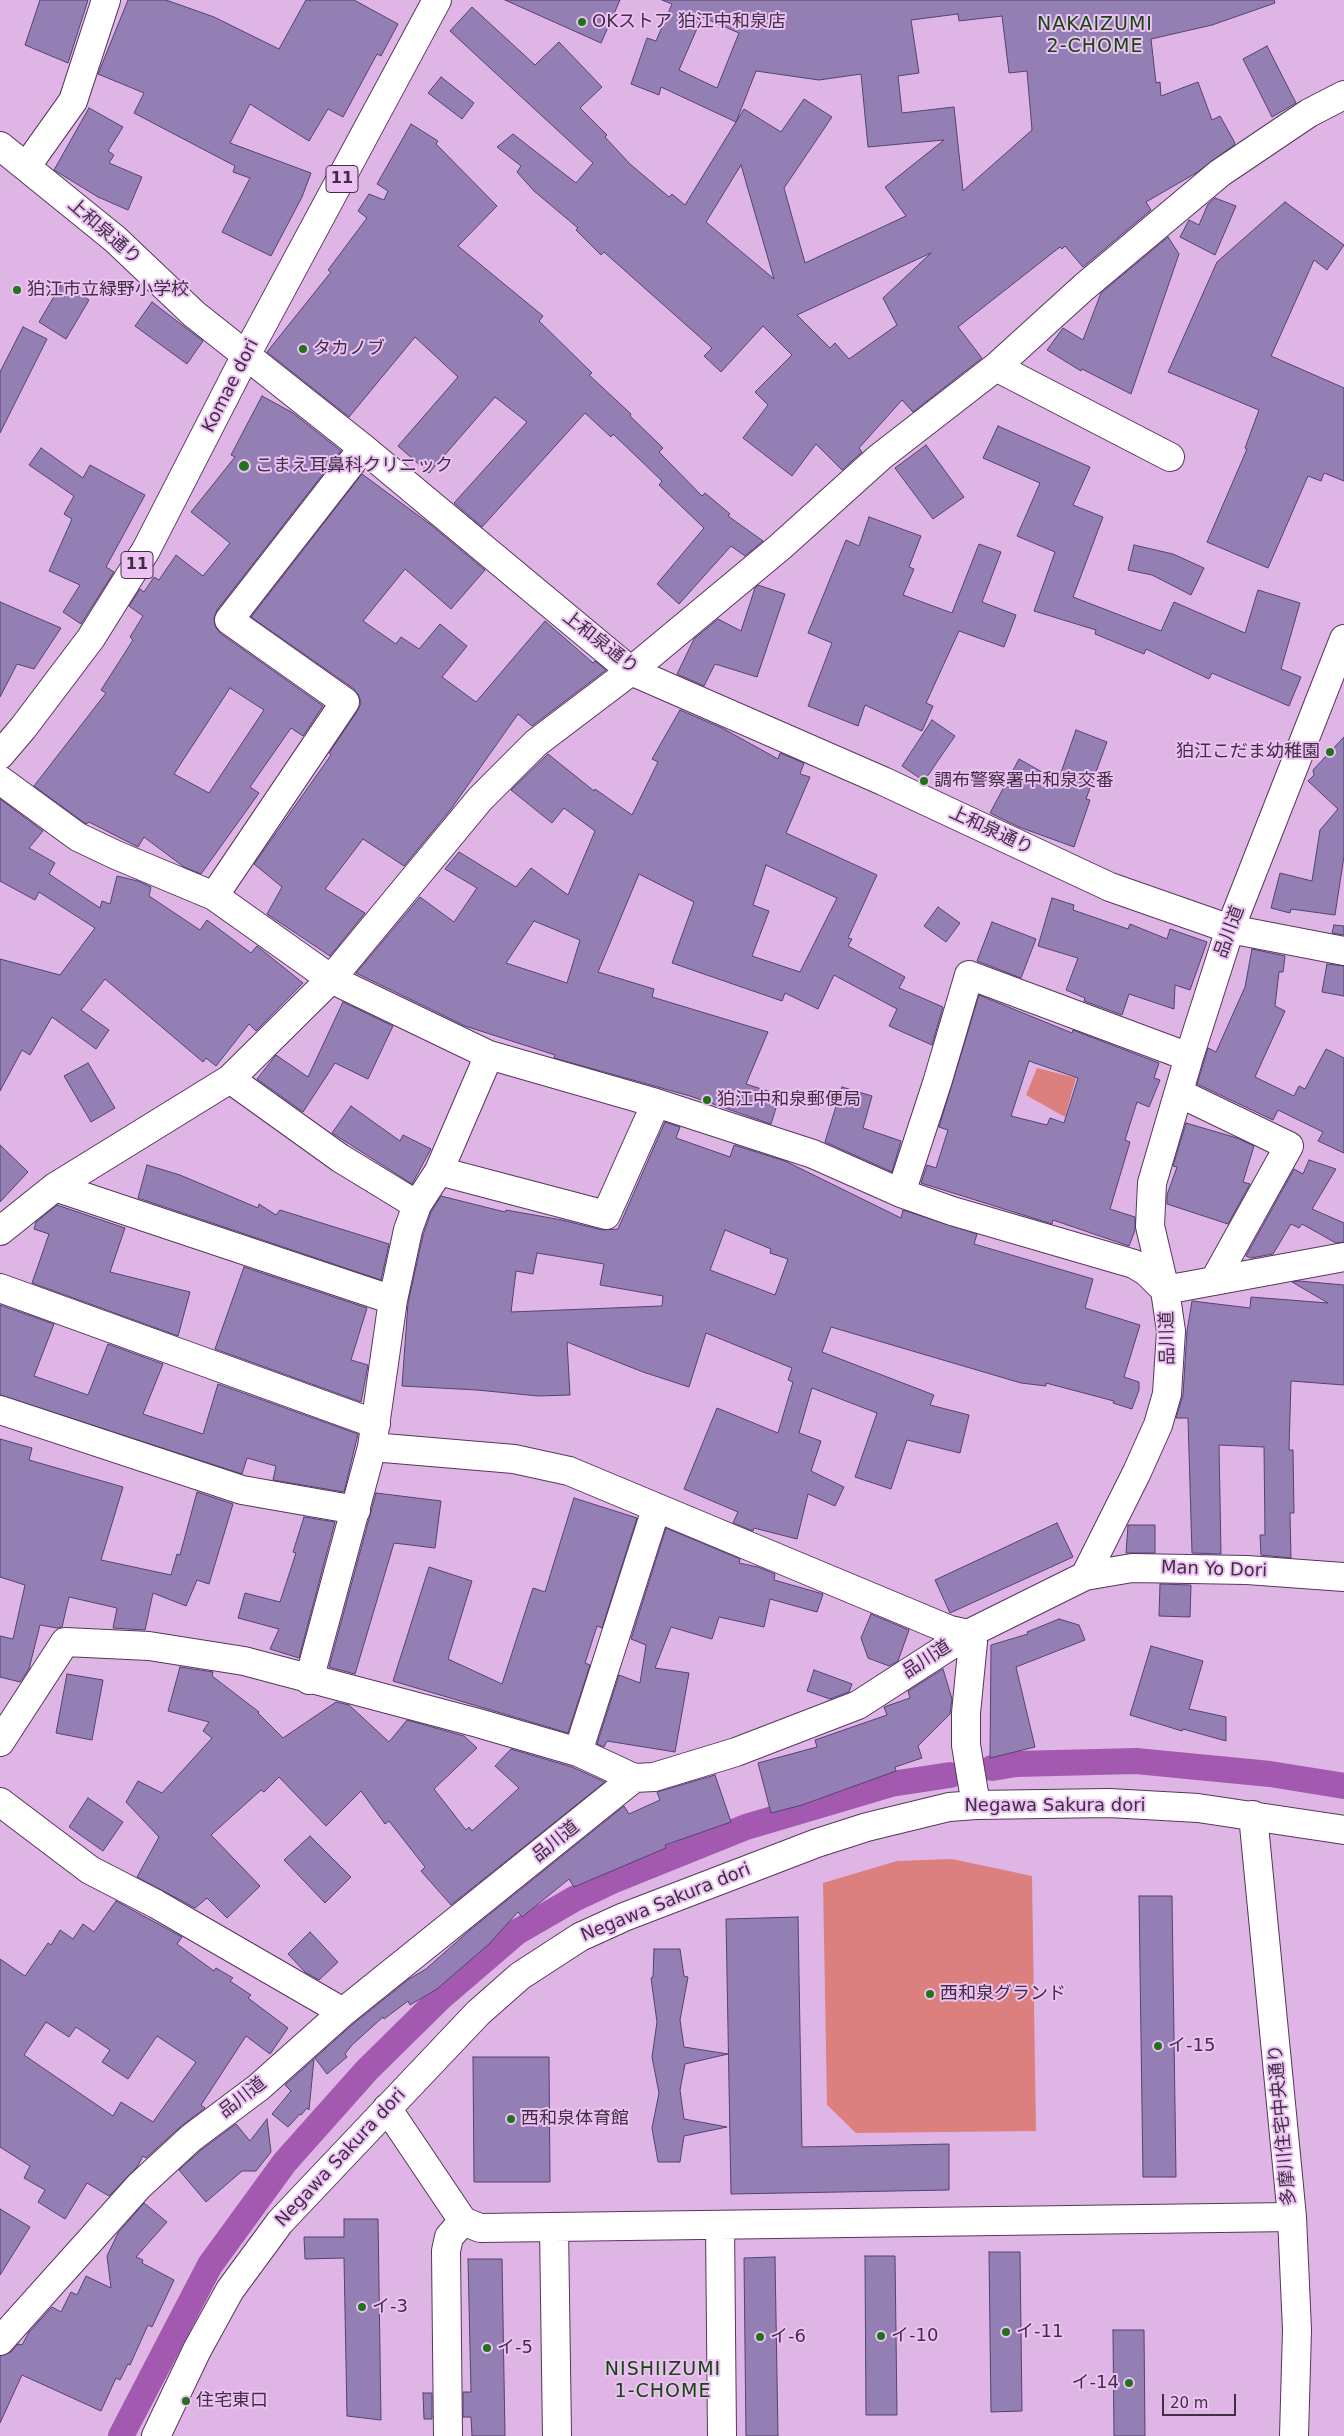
<!DOCTYPE html>
<meta charset="utf-8">
<style>
body{margin:0}
#map{position:relative;width:1344px;height:2436px;overflow:hidden;background:#dfb5e5;font-family:"DejaVu Sans",sans-serif}
canvas{display:block}
.scale{position:absolute;left:1162px;top:2394px;width:74px;height:22px;box-sizing:border-box;border:2px solid #402f43;border-top:0;padding-left:6px;font-size:15px;line-height:18px;white-space:nowrap;color:#402f43;-webkit-text-stroke:4px #ecc2f3;paint-order:stroke}
</style>
<div id="map">
<canvas width="1344" height="2436"></canvas>
<div class="scale">20 m</div>
</div>
<script>
const g = document.querySelector('canvas').getContext('2d');
g.lineJoin = 'round';
function fillPath(path, color) { g.fillStyle = color; g.fill(path, 'evenodd'); }
const poly = rows => new Path2D(rows.map(r => 'M' + r).join(''));
function strokePath(path, color, width, dash) { g.strokeStyle = color; g.lineWidth = width; g.lineCap = dash ? 'butt' : 'round'; g.setLineDash(dash || []); g.stroke(path); }
function write(font, color, halo, rows, align = 'center') {
  g.font = font + ' "DejaVu Sans","Noto Sans JP",sans-serif'; g.lineWidth = 4; g.setLineDash([]); g.textBaseline = 'middle'; g.strokeStyle = halo; g.fillStyle = color; for (const [text, x, y, turn = 0] of rows) {
    g.save(); g.translate(x, y); g.rotate((+turn || 0) * Math.PI / 180); g.textAlign = isNaN(turn) ? turn : align; if (halo) g.strokeText(text, 0, 0); g.fillText(text, 0, 0); g.restore();
  }
}
fillPath(poly([
 [1037,1068,1076,1078,1065,1117,1026,1095],
 [952,1859,1032,1876,1036,2131,856,2133,827,2105,823,1883,897,1861]
]), '#db807e');
strokePath(poly([
 [992,1768,1016,1764,1136,1761,1270,1774,1344,1786],
 [121,2436,210,2265,285,2162,367,2070,439,1999,517,1932,574,1899,612,1881,746,1827,891,1784,950,1775]
]), '#a459b0', 26);
const building = poly([
 [40,0,88,0,68,63,25,45,40,0],
 [128,0,166,0,214,17,279,49,306,0,354,0,398,24,381,56,377,54,343,117,328,109,309,141,250,104,230,143,311,173,302,197,271,256,222,232,250,178,233,172,235,166,134,113,144,93,98,74,128,0],
 [505,0,620,0,601,43,505,0],
 [662,0,1274,0,1275,3,1212,25,1151,39,1156,83,1160,82,1161,96,1198,82,1212,120,1220,116,1235,143,1234,145,1196,173,1146,202,1151,210,1083,267,1065,246,1062,249,1060,247,958,327,982,358,913,412,902,400,859,448,862,452,842,470,816,444,792,476,743,438,768,405,755,392,792,355,763,326,721,372,704,356,712,348,604,252,601,255,576,230,578,228,534,191,517,172,521,166,497,147,513,134,576,183,593,163,450,31,472,7,535,65,559,42,602,87,580,108,607,135,605,137,630,164,669,197,672,194,685,205,736,122,661,87,659,95,631,84,647,38,656,41,672,4,662,0],
 [958,14,959,21,1002,16,1009,73,1027,71,1032,130,963,191,954,107,902,113,898,76,919,73,911,20,958,14],
 [702,17,739,33,717,88,679,70,702,17],
 [756,71,819,80,861,74,868,147,944,140,885,187,906,216,805,263,784,188,832,117,804,99,781,132,744,109,736,122,756,71],
 [741,165,774,279,706,222,741,165],
 [931,253,883,298,897,325,849,359,835,343,830,348,797,315,931,253],
 [1267,46,1296,103,1272,117,1243,59,1267,46],
 [441,77,474,103,462,119,428,93,441,77],
 [89,108,123,127,108,151,114,155,109,163,142,177,128,210,98,197,54,170,89,108],
 [411,124,438,141,436,144,497,206,458,246,543,316,539,321,592,373,589,375,631,414,630,416,663,448,659,452,702,496,705,493,730,514,728,516,763,541,745,556,731,546,679,604,657,584,704,528,659,485,662,481,613,434,611,437,585,413,482,527,454,503,527,422,495,397,429,473,398,446,458,377,415,337,349,417,267,352,331,272,328,270,367,218,358,211,369,194,384,200,388,191,377,184,411,124],
 [1215,198,1236,206,1215,255,1180,237,1189,220,1199,225,1208,204,1215,198],
 [1285,202,1344,245,1327,270,1314,260,1271,356,1344,388,1344,481,1324,473,1321,481,1308,476,1268,568,1207,542,1247,449,1245,448,1259,410,1168,372,1217,262,1285,202],
 [1168,237,1179,254,1131,394,1082,369,1081,371,1047,350,1063,328,1083,340,1101,293,1168,237],
 [62,283,89,300,66,339,39,322,62,283],
 [152,302,203,341,187,364,135,326,152,302],
 [23,327,47,339,0,433,0,372,23,327],
 [262,396,293,413,341,451,217,610,214,618,215,626,220,633,323,706,303,736,291,728,250,787,259,793,201,874,184,867,144,837,138,847,89,822,86,824,34,786,106,693,101,690,133,640,130,637,143,616,129,606,140,589,144,592,154,577,159,580,176,555,203,576,230,543,191,512,235,457,231,455,262,396],
 [230,688,264,710,209,793,174,774,230,688],
 [998,426,1090,467,1073,505,1103,517,1073,597,1161,631,1174,602,1245,633,1258,590,1300,603,1281,669,1301,677,1289,706,1212,673,1209,679,1146,649,1144,654,1095,634,1096,630,1034,611,1055,552,1017,536,1040,483,983,458,998,426],
 [926,445,964,497,933,519,895,468,926,445],
 [41,448,83,478,90,465,145,495,106,567,114,572,81,624,63,612,80,585,49,571,72,519,64,514,74,496,29,465,41,448],
 [362,474,431,525,485,570,451,609,405,569,363,621,396,644,401,637,419,649,440,624,467,646,442,677,476,702,545,621,593,663,595,661,606,670,532,726,518,714,451,809,404,866,363,839,325,889,365,913,330,956,267,914,282,887,254,864,331,755,329,753,358,710,361,703,359,696,354,689,251,617,362,474],
 [869,517,921,536,909,567,914,569,903,595,952,613,979,544,1001,552,982,602,1016,615,1004,647,959,631,926,703,933,706,922,731,865,705,858,726,808,706,832,643,808,633,846,540,859,546,869,517],
 [1134,545,1173,554,1204,568,1191,595,1152,575,1128,570,1134,545],
 [758,585,785,594,757,677,715,664,704,686,677,674,694,639,718,619,741,631,755,588,758,585],
 [0,602,61,628,34,669,17,664,0,697,0,602],
 [680,710,722,728,778,759,780,753,804,763,800,774,810,777,786,833,877,875,848,938,852,939,848,946,905,977,899,988,943,1007,932,1045,889,1026,897,1009,834,975,818,1009,785,993,782,1001,672,963,694,902,639,874,598,972,654,989,652,997,768,1032,746,1084,780,1095,771,1124,690,1096,554,1058,555,1055,465,1026,356,973,420,897,454,922,477,888,445,869,459,852,516,887,531,868,568,895,595,831,564,808,552,823,511,790,548,754,594,791,595,789,632,815,658,762,652,759,680,710],
 [766,865,837,898,800,972,752,956,769,911,753,905,766,865],
 [534,921,580,940,567,983,506,963,534,921],
 [932,720,955,736,924,781,902,766,932,720],
 [1076,730,1107,742,1086,799,1090,800,1074,847,1019,827,990,813,1019,759,1058,781,1076,730],
 [1344,737,1344,856,1335,915,1291,909,1290,913,1271,908,1280,873,1312,881,1320,830,1338,809,1308,781,1314,775,1313,770,1344,737],
 [0,799,43,831,29,848,55,863,49,874,100,908,102,901,110,904,117,876,138,881,151,887,149,896,200,930,207,920,251,953,257,946,303,983,256,1031,249,1024,216,1066,206,1058,203,1062,105,979,81,1010,109,1030,96,1049,52,1017,30,1055,22,1050,0,1091,0,959,60,975,95,928,39,892,35,900,0,881,0,799],
 [1052,898,1074,905,1073,910,1128,929,1130,924,1167,939,1170,929,1207,942,1190,990,1175,985,1174,1009,1129,994,1122,1015,1084,1001,1085,998,1066,990,1078,958,1038,946,1052,898],
 [938,907,960,923,946,942,924,926,938,907],
 [992,922,1036,939,1021,978,977,961,992,922],
 [1334,925,1344,926,1344,935,1332,933,1334,925],
 [1252,949,1285,956,1283,972,1279,972,1275,1006,1285,1011,1255,1077,1294,1096,1299,1086,1305,1089,1326,1049,1344,1058,1344,1153,1318,1141,1323,1132,1278,1110,1273,1120,1197,1084,1208,1048,1216,1052,1245,987,1252,949],
 [1327,964,1344,966,1344,996,1322,992,1327,964],
 [979,995,1072,1033,1073,1030,1159,1063,1154,1078,1160,1080,1149,1107,1137,1102,1125,1140,1130,1142,1110,1209,1135,1217,1135,1230,1129,1246,1053,1220,1052,1224,921,1183,927,1165,936,1168,948,1130,939,1127,979,995],
 [1029,1061,1078,1078,1064,1123,1050,1118,1047,1125,1011,1116,1029,1061],
 [343,1002,393,1026,368,1079,335,1063,303,1112,257,1079,276,1055,308,1077,343,1002],
 [88,1063,115,1108,91,1122,64,1076,88,1063],
 [842,1087,872,1096,863,1128,901,1141,892,1172,825,1142,842,1087],
 [351,1106,400,1141,403,1135,431,1149,412,1184,332,1133,351,1106],
 [665,1122,680,1127,676,1138,730,1157,734,1145,785,1161,901,1218,903,1210,977,1234,974,1244,1093,1279,1085,1308,1140,1325,1124,1377,1139,1382,1139,1390,1132,1409,1113,1403,1114,1401,1046,1383,1046,1386,1021,1383,831,1327,822,1352,934,1395,930,1405,969,1415,960,1453,907,1440,891,1489,855,1477,877,1413,812,1388,799,1433,821,1441,811,1471,844,1487,835,1506,808,1494,797,1539,754,1528,753,1531,733,1523,738,1512,684,1489,717,1408,778,1433,793,1382,788,1380,792,1368,706,1333,689,1387,643,1372,567,1342,570,1395,538,1396,477,1390,402,1386,408,1303,423,1235,431,1212,441,1196,505,1212,506,1210,562,1220,602,1230,618,1229,665,1122],
 [725,1230,771,1249,770,1253,788,1259,775,1295,710,1270,725,1230],
 [537,1253,604,1264,600,1285,663,1296,662,1306,511,1312,516,1271,533,1274,537,1253],
 [1186,1123,1237,1138,1254,1146,1243,1182,1250,1184,1228,1224,1167,1204,1167,1195,1177,1167,1173,1166,1186,1123],
 [0,1145,28,1172,0,1202,0,1145],
 [1309,1160,1336,1169,1312,1209,1344,1223,1344,1242,1336,1243,1302,1224,1299,1228,1291,1224,1273,1254,1251,1258,1246,1256,1294,1169,1303,1174,1309,1160],
 [147,1165,180,1175,258,1208,259,1204,276,1215,280,1210,389,1244,381,1280,138,1198,147,1165],
 [57,1205,125,1228,110,1272,190,1292,178,1336,32,1283,49,1234,34,1229,36,1222,57,1205],
 [244,1267,367,1308,351,1360,368,1365,361,1402,215,1349,244,1267],
 [1299,1281,1344,1285,1344,1385,1291,1381,1289,1450,1293,1450,1294,1513,1290,1513,1291,1558,1261,1555,1260,1535,1265,1535,1264,1447,1219,1445,1221,1554,1192,1553,1188,1418,1176,1418,1183,1395,1187,1331,1192,1301,1250,1308,1251,1297,1328,1303,1292,1282,1299,1281],
 [0,1305,54,1324,34,1376,88,1395,108,1344,163,1364,143,1414,203,1434,218,1384,358,1434,344,1492,273,1480,276,1466,247,1458,242,1474,0,1395,0,1305],
 [0,1439,32,1448,29,1460,123,1487,101,1560,171,1575,177,1554,180,1555,197,1492,233,1504,209,1584,197,1580,186,1606,153,1593,145,1630,113,1628,117,1608,69,1597,62,1627,57,1628,40,1625,29,1669,20,1682,0,1677,0,1636,13,1639,25,1585,0,1577,0,1439],
 [376,1493,441,1501,435,1548,394,1543,355,1674,329,1667,376,1493],
 [574,1498,637,1518,602,1628,597,1626,585,1663,590,1665,568,1733,393,1681,429,1567,472,1581,448,1659,502,1684,533,1588,545,1592,574,1498],
 [304,1517,335,1522,299,1658,270,1649,279,1629,238,1618,245,1593,280,1602,296,1553,293,1552,304,1517],
 [1057,1523,1073,1557,950,1613,935,1580,1057,1523],
 [1128,1525,1155,1525,1155,1553,1126,1553,1128,1525],
 [666,1528,740,1559,739,1563,758,1567,775,1574,774,1580,823,1594,817,1612,770,1599,764,1627,719,1617,712,1639,671,1627,655,1668,689,1673,675,1752,607,1741,604,1747,597,1744,619,1675,640,1683,646,1645,631,1639,666,1528],
 [1160,1584,1191,1585,1190,1617,1159,1616,1160,1584],
 [871,1614,909,1630,898,1661,889,1666,868,1658,861,1638,871,1614],
 [1059,1619,1079,1625,1085,1640,1016,1667,1035,1747,990,1758,991,1645,1028,1634,1027,1632,1059,1619],
 [1151,1646,1203,1661,1189,1709,1226,1717,1226,1741,1183,1729,1182,1731,1130,1715,1151,1646],
 [180,1667,213,1672,212,1676,259,1712,258,1713,283,1738,336,1702,349,1705,389,1742,407,1720,464,1736,477,1748,434,1789,466,1830,469,1827,472,1831,519,1788,495,1766,511,1749,572,1767,605,1782,451,1905,421,1871,425,1867,389,1821,385,1824,361,1791,326,1826,279,1777,264,1792,261,1790,211,1835,260,1886,227,1918,207,1898,195,1908,137,1877,159,1837,126,1802,138,1781,162,1793,212,1738,203,1731,209,1722,168,1711,180,1667],
 [943,1669,952,1699,950,1714,918,1746,922,1758,895,1767,896,1771,802,1805,771,1813,758,1763,817,1747,815,1740,887,1715,884,1707,910,1698,908,1691,943,1669],
 [814,1670,852,1684,849,1692,830,1699,807,1691,814,1670],
 [67,1674,103,1680,92,1740,56,1733,67,1674],
 [715,1775,731,1822,665,1845,666,1848,574,1887,569,1879,522,1917,518,1912,489,1944,437,1989,410,2005,408,2001,384,2019,383,2017,352,2045,345,2054,347,2057,327,2074,315,2058,353,2024,409,1979,426,1969,470,1930,624,1806,629,1814,660,1800,657,1792,715,1775],
 [88,1798,123,1822,103,1851,69,1827,88,1798],
 [310,1836,351,1877,325,1903,284,1860,310,1836],
 [1139,1896,1172,1896,1176,2177,1143,2177,1139,1896],
 [116,1901,182,1937,177,1944,214,1971,216,1968,233,1978,230,1981,251,1995,248,1998,288,2028,270,2054,246,2036,201,2105,205,2108,180,2127,146,2158,143,2156,137,2167,109,2196,87,2183,65,2219,38,2202,45,2190,24,2178,30,2166,0,2147,0,1959,25,1976,48,1943,51,1945,60,1930,73,1939,83,1924,94,1932,116,1901],
 [46,2022,69,2037,76,2027,110,2050,102,2062,128,2079,157,2036,196,2062,153,2122,121,2102,113,2116,24,2055,46,2022],
 [798,1917,802,2147,949,2144,949,2190,731,2194,726,1919,798,1917],
 [310,1932,338,1962,319,1980,305,1972,288,1954,310,1932],
 [654,1949,680,1949,684,1976,688,1977,680,2020,684,2047,728,2054,685,2064,680,2090,684,2119,727,2127,684,2136,680,2162,658,2162,652,2128,659,2093,652,2057,657,2022,651,1978,653,1977,654,1949],
 [473,2057,549,2057,550,2182,474,2182,473,2057],
 [314,2059,309,2110,307,2108,301,2115,300,2114,288,2127,272,2114,291,2091,285,2085,314,2059],
 [267,2119,271,2152,256,2171,242,2171,206,2202,179,2170,201,2150,236,2124,250,2141,267,2119],
 [144,2203,167,2222,136,2257,143,2260,142,2263,174,2280,152,2327,148,2325,130,2365,128,2364,120,2380,116,2378,101,2411,22,2375,0,2423,0,2356,11,2352,18,2344,22,2345,29,2332,52,2307,61,2312,71,2292,77,2295,86,2276,111,2288,107,2256,118,2233,144,2203],
 [0,2209,30,2227,0,2275,0,2209],
 [344,2219,378,2219,381,2420,347,2416,344,2258,305,2259,304,2237,344,2237,344,2219],
 [989,2252,1020,2252,1022,2411,991,2412,989,2252],
 [865,2256,895,2256,897,2415,866,2415,865,2256],
 [775,2257,778,2436,746,2436,744,2258,775,2257],
 [468,2259,502,2259,505,2436,472,2436,471,2417,463,2417,463,2392,471,2392,468,2259],
 [1113,2330,1144,2330,1145,2436,1114,2436,1113,2330],
 [423,2393,432,2393,432,2419,424,2419,423,2393]
]);
fillPath(building, '#947fb4');
strokePath(building, '#554172', 1);
const minor = poly([
 [0,146,115,239,194,314,363,448,631,671,883,781,1110,887,1230,929,1344,951],
 [26,167,73,101,106,0],
 [996,367,1170,457],
 [0,780,78,837,116,855,214,896,331,979,489,1055,656,1103,813,1154,901,1193,952,1211,1134,1264,1147,1272,1165,1290,1344,1257],
 [214,896,345,702,229,620,363,448],
 [230,1079,331,979,480,799,536,743,631,671,780,547,880,457,996,367,1084,287,1220,173,1309,113,1344,95],
 [1179,1093,1289,1146,1214,1281],
 [439,1171,606,1215,656,1103],
 [55,1187,393,1300],
 [901,1193,937,1083,969,975,1189,1057],
 [0,1231,55,1187,230,1079,340,1158,417,1205],
 [0,1288,376,1424],
 [0,1410,242,1490,356,1510],
 [372,1447,514,1459,569,1471,950,1630,968,1634,973,1642,966,1713,966,1745,976,1805],
 [1085,1576,1132,1568,1247,1570,1344,1577],
 [309,1680,372,1447,393,1300,408,1230,417,1205,439,1171,489,1055],
 [0,1742,65,1642,149,1646,244,1661,478,1723,578,1752,634,1778],
 [578,1752,656,1509],
 [0,1802,90,1870,156,1904,343,2012],
 [1253,1815,1292,2217,1297,2330,1294,2436],
 [387,2108,463,2221,480,2228,1292,2217],
 [720,2225,722,2436],
 [554,2227,557,2436],
 [0,2341,139,2186,191,2138,259,2087,343,2012,634,1778,654,1777,736,1752,858,1705,968,1634,1085,1576,1137,1472,1158,1425,1167,1394,1171,1331,1165,1290,1150,1226,1152,1183,1189,1057,1230,929,1344,639],
 [156,2436,197,2350,230,2290,280,2222,478,2013,520,1976,580,1937,624,1917,817,1843,867,1827,949,1807,976,1805,1109,1803,1198,1808,1344,1830],
 [448,2436,446,2251,449,2237,463,2221]
]);
const major = poly([
 [0,755,23,728,91,638,146,550,245,357,437,0]
]);
strokePath(minor, '#59355e', 30);
strokePath(major, '#59355e', 30);
strokePath(minor, '#fff', 28);
strokePath(major, '#fff', 28);
for (const [x, y, r, color] of [
 [582,22,5,"#21721a"],
 [17,290,5,"#21721a"],
 [303,349,5,"#21721a"],
 [244,466,6,"#21721a"],
 [1330,752,5,"#21721a"],
 [924,781,5,"#21721a"],
 [707,1100,5,"#21721a"],
 [930,1994,5,"#21721a"],
 [1158,2046,5,"#21721a"],
 [511,2119,5,"#21721a"],
 [362,2307,5,"#21721a"],
 [1006,2332,5,"#21721a"],
 [881,2336,5,"#21721a"],
 [760,2337,5,"#21721a"],
 [487,2348,5,"#21721a"],
 [1129,2383,5,"#21721a"],
 [186,2401,5,"#21721a"]
]) { const dot = new Path2D(); dot.arc(x, y, r, 0, 2 * Math.PI); g.fillStyle = color; g.fill(dot); strokePath(dot, '#ecc2f3', 2); }
for (const [x, y, w] of [
 [342,179,32],
 [137,565,32]
]) { const box = new Path2D(); box.roundRect(x - w / 2, y - 13.5, w, 27, 4); g.fillStyle = '#ecc2f3'; g.fill(box); strokePath(box, '#402f43', 1); }
write('bold 16px', '#402f43', null, [
 ["11",342,179],
 ["11",137,565]
]);
write('18px', '#402f43', '#ecc2f3', [
 ["OKストア 狛江中和泉店",592,22],
 ["狛江市立緑野小学校",27,290],
 ["タカノブ",313,349],
 ["こまえ耳鼻科クリニック",255,466],
 ["狛江こだま幼稚園",1320,752,"right"],
 ["調布警察署中和泉交番",934,781],
 ["狛江中和泉郵便局",717,1100],
 ["西和泉グランド",940,1994],
 ["イ-15",1168,2046],
 ["西和泉体育館",521,2119],
 ["イ-3",372,2307],
 ["イ-11",1016,2332],
 ["イ-10",891,2336],
 ["イ-6",770,2337],
 ["イ-5",497,2348],
 ["イ-14",1119,2383,"right"],
 ["住宅東口",196,2401]
], 'left');
write('18px', '#402f43', '#ecc2f3', [
 ["上和泉通り",104,232,41],
 ["Komae dori",231,386,-63],
 ["上和泉通り",600,643,38],
 ["上和泉通り",991,831,25],
 ["品川道",1230,932,-70],
 ["品川道",1168,1338,-91],
 ["Man Yo Dori",1214,1570,2],
 ["品川道",927,1660,-33],
 ["Negawa Sakura dori",1055,1806],
 ["品川道",556,1842,-39],
 ["Negawa Sakura dori",666,1903,-22],
 ["品川道",243,2098,-38],
 ["多摩川住宅中央通り",1283,2125,-95],
 ["Negawa Sakura dori",341,2158,-47]
]);
g.letterSpacing = '1px';
write('19px', '#14460f', '#ecc2f3', [
 ["NAKAIZUMI",1095,25],
 ["2-CHOME",1095,47],
 ["NISHIIZUMI",663,2370],
 ["1-CHOME",663,2392]
]);
g.letterSpacing = '0px';
</script>
